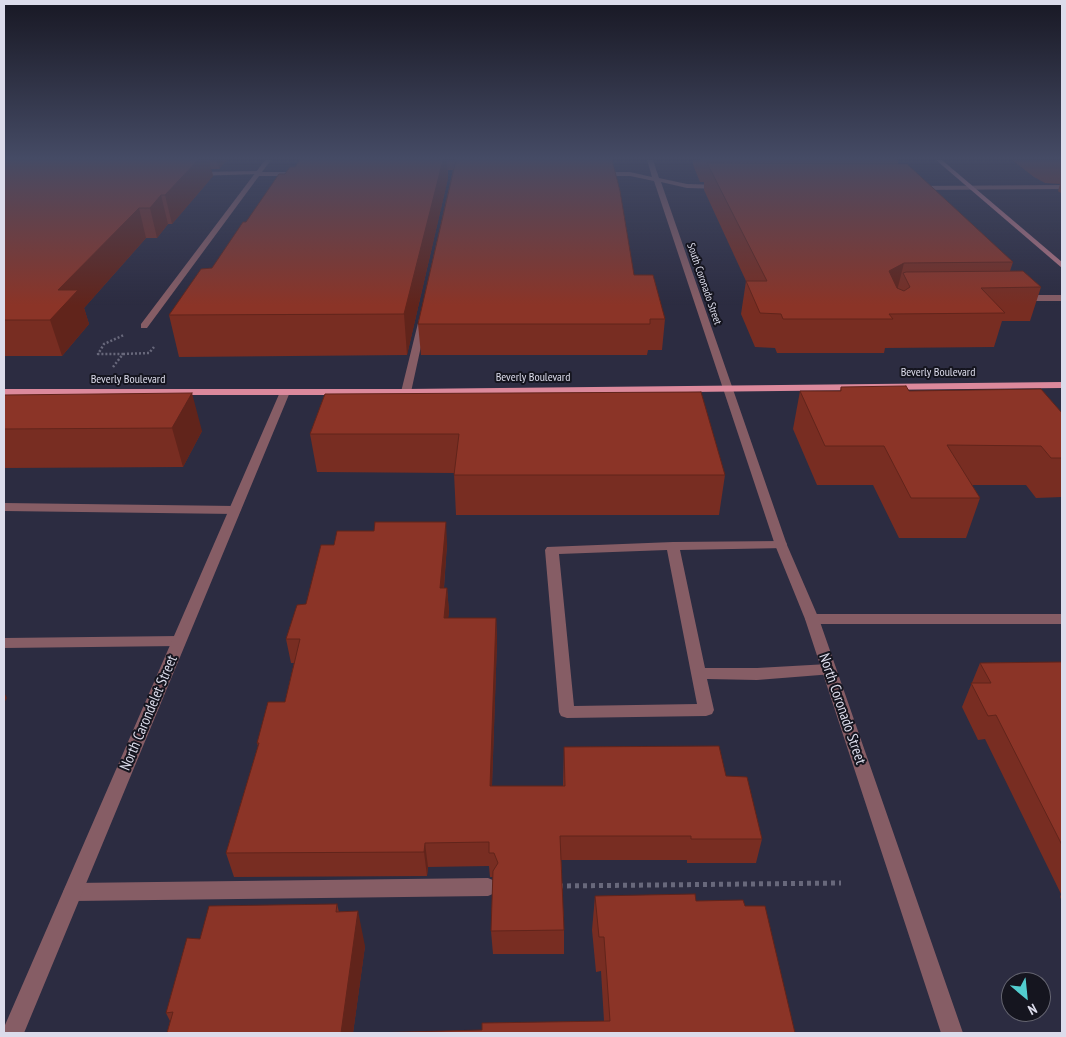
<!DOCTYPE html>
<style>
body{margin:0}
#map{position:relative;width:1066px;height:1037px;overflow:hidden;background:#2c2c41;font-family:"PT Sans Narrow",sans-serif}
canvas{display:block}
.frame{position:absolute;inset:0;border:5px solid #dcdceb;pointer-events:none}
.north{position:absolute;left:1001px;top:972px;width:50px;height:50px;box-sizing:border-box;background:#15151f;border:1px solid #656571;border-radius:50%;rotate:152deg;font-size:14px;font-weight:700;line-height:20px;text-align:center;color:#dcdceb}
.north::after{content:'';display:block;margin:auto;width:18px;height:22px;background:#52cdcf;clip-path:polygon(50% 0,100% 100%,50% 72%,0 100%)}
</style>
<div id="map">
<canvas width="1066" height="1037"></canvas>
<div class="frame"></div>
<div class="north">N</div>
</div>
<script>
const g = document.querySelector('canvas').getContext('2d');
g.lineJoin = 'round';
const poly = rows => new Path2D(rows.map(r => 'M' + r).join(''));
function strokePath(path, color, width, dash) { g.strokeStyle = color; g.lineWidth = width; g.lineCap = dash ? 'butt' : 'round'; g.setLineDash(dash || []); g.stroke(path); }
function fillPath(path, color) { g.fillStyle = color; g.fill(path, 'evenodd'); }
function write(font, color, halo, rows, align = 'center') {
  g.font = font + ' "PT Sans Narrow",sans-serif'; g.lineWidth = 4; g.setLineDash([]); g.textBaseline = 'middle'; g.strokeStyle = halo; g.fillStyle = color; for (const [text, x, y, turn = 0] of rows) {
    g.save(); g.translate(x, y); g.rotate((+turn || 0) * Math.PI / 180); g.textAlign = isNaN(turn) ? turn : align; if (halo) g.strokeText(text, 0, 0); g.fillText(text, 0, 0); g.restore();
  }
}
strokePath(poly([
 [123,354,149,353,154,347],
 [113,367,123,354,98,354,104,344,124,335]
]), '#68687b', 2.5, [2, 2]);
strokePath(poly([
 [559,886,841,883]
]), '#68687b', 5, [4, 4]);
fillPath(poly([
 [258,171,260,174,195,176,192,174,195,172,258,171],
 [1062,295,1062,301,1022,301,1018,298,1022,295,1062,295],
 [423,316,427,319,411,392,406,395,401,392,419,319,423,316],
 [4,503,235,506,241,510,235,514,4,511,4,503],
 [781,541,786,542,787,545,786,548,680,550,705,668,757,668,828,664,833,666,836,670,833,674,757,680,707,679,714,710,712,714,706,716,567,718,561,716,559,712,545,550,547,547,673,542,781,541],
 [667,550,697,704,574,706,559,554,667,550],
 [812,614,1062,614,1062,624,812,624,807,622,805,619,807,616,812,614],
 [179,636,184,637,186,641,184,645,179,646,4,648,4,638,179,636],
 [488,878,495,881,497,887,495,893,488,896,73,901,66,898,63,892,66,886,73,883,488,878]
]), '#865d65');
fillPath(poly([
 [265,160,271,160,262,172,295,172,298,174,295,176,259,176,147,328,141,328,141,324,265,160],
 [647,160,653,160,659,178,687,184,721,185,724,187,721,189,687,188,661,182,787,545,819,619,963,1033,941,1033,805,619,775,545,654,181,630,176,600,176,597,174,600,172,630,172,652,177,647,160],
 [1062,185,1062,189,916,190,913,188,916,186,1062,185],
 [285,389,290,392,24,1033,4,1033,5,1025,280,392,285,389]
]), '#865d65');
fillPath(poly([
 [936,160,942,160,1062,262,1062,268,936,160]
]), '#b67684');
fillPath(poly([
 [1062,382,1062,388,406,395,4,395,4,389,406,389,1062,382]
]), '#dc899c');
fillPath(poly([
 [4,160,227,160,219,169,211,169,213,176,172,224,168,224,157,238,146,238,84,308,89,324,62,356,4,356],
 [300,160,612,160,634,275,665,319,662,350,648,350,647,355,421,355,418,324,453,170,448,170,448,178,407,355,179,357,169,315,212,268,246,222,285,174,295,167],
 [693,160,897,160,898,161,898,164,1013,262,1010,271,1041,287,1030,321,1002,321,994,347,885,348,884,353,777,353,775,348,755,347,741,314,746,281,704,190,704,182,700,182,693,165],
 [1012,160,1062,160,1062,194,1058,191,1060,184,1045,183,1034,177],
 [841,387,909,391,1062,413,1062,497,1036,498,1026,485,972,485,980,498,966,538,899,538,873,485,817,485,793,429,800,391,840,391],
 [325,394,725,475,719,515,456,515,454,473,317,472,310,434],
 [4,395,202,431,183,467,4,468],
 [447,544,444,588,447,588,449,612,448,618,496,618,497,641,492,786,563,786,564,747,726,776,762,839,756,863,687,863,687,860,561,860,564,930,564,954,493,954,491,931,493,877,490,877,489,866,428,867,427,876,234,877,226,853,258,746,257,743,285,702,294,663,291,663,286,639,306,604,334,545],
 [1062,662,1062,901,1060,897,1061,894,985,739,978,740,962,707,980,663],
 [595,896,696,901,745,906,795,1033,482,1030,604,1021,601,971,596,972,592,930],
 [337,904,339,912,365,946,353,1033,167,1033,170,1021,166,1013,200,939]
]), '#782d22');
fillPath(poly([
 [198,160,209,160,213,176,172,224,165,195],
 [217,160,227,160,219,169],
 [443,160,447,160,448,178,407,355,404,314],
 [161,195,168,224,157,238,150,208],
 [139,208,146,238,84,308,89,324,62,356,50,320,58,290],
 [904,263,896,295,889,271],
 [192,393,202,431,183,467,172,428],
 [446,522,447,544,442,611,440,588],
 [447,588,449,612,445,641,444,618],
 [496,618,497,641,491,810,490,786],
 [4,692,7,698,4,703],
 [425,843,428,867,427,876,424,852],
 [358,911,365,946,353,1033,341,1033]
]), '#61241b');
const building = poly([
 [4,160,198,160,165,195,161,195,150,208,139,208,58,290,78,290,50,320,4,320,4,160],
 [300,160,443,160,404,314,169,315,201,269,212,268,243,222,246,222,279,174,285,174,290,167,295,167,300,160],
 [456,160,612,160,620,191,634,275,653,275,665,319,650,319,650,324,418,324,456,160],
 [702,160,897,160,898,161,702,160],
 [707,163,907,164,1013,262,904,263,889,271,897,288,904,291,910,287,903,273,906,272,1023,271,1041,287,981,288,1005,313,889,314,893,319,783,319,781,314,760,313,746,281,767,281,707,163],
 [906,386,909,391,1041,389,1062,413,1062,458,1051,458,1041,446,947,445,980,498,911,498,884,446,825,446,800,391,841,391,841,387,906,386],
 [701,392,725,475,454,475,459,434,310,434,325,394,701,392],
 [192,393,172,428,4,429,4,395,192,393],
 [375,522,446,522,440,588,447,588,444,618,496,618,490,786,565,786,564,747,719,746,726,776,747,777,762,839,691,839,691,836,560,836,564,930,491,931,493,871,498,863,494,853,489,853,489,842,425,843,424,852,226,853,259,743,257,743,268,702,285,702,300,639,286,639,297,605,306,604,321,545,334,545,337,531,374,531,375,522],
 [1062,662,1062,845,996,715,988,716,971,683,991,683,980,663,1062,662],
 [695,894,696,901,743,900,745,906,765,906,795,1033,370,1033,482,1030,482,1023,610,1021,604,937,599,937,595,896,695,894],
 [337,904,336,912,358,911,341,1033,167,1033,173,1012,166,1013,187,938,200,939,209,906,337,904]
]);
fillPath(building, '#8b3427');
strokePath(building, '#61241b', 1);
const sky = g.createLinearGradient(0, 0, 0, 305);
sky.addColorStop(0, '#181824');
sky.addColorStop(0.52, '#454b65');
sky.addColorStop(1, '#454b6500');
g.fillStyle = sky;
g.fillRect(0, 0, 1066, 305);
write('11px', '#dcdceb', '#15151f', [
 ["South Coronado Street",704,284,71]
]);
write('12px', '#dcdceb', '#15151f', [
 ["Beverly Boulevard",938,373],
 ["Beverly Boulevard",533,378],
 ["Beverly Boulevard",128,380]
]);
write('15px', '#dcdceb', '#15151f', [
 ["North Coronado Street",842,709,71],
 ["North Carondelet Street",149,713,-67]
]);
</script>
